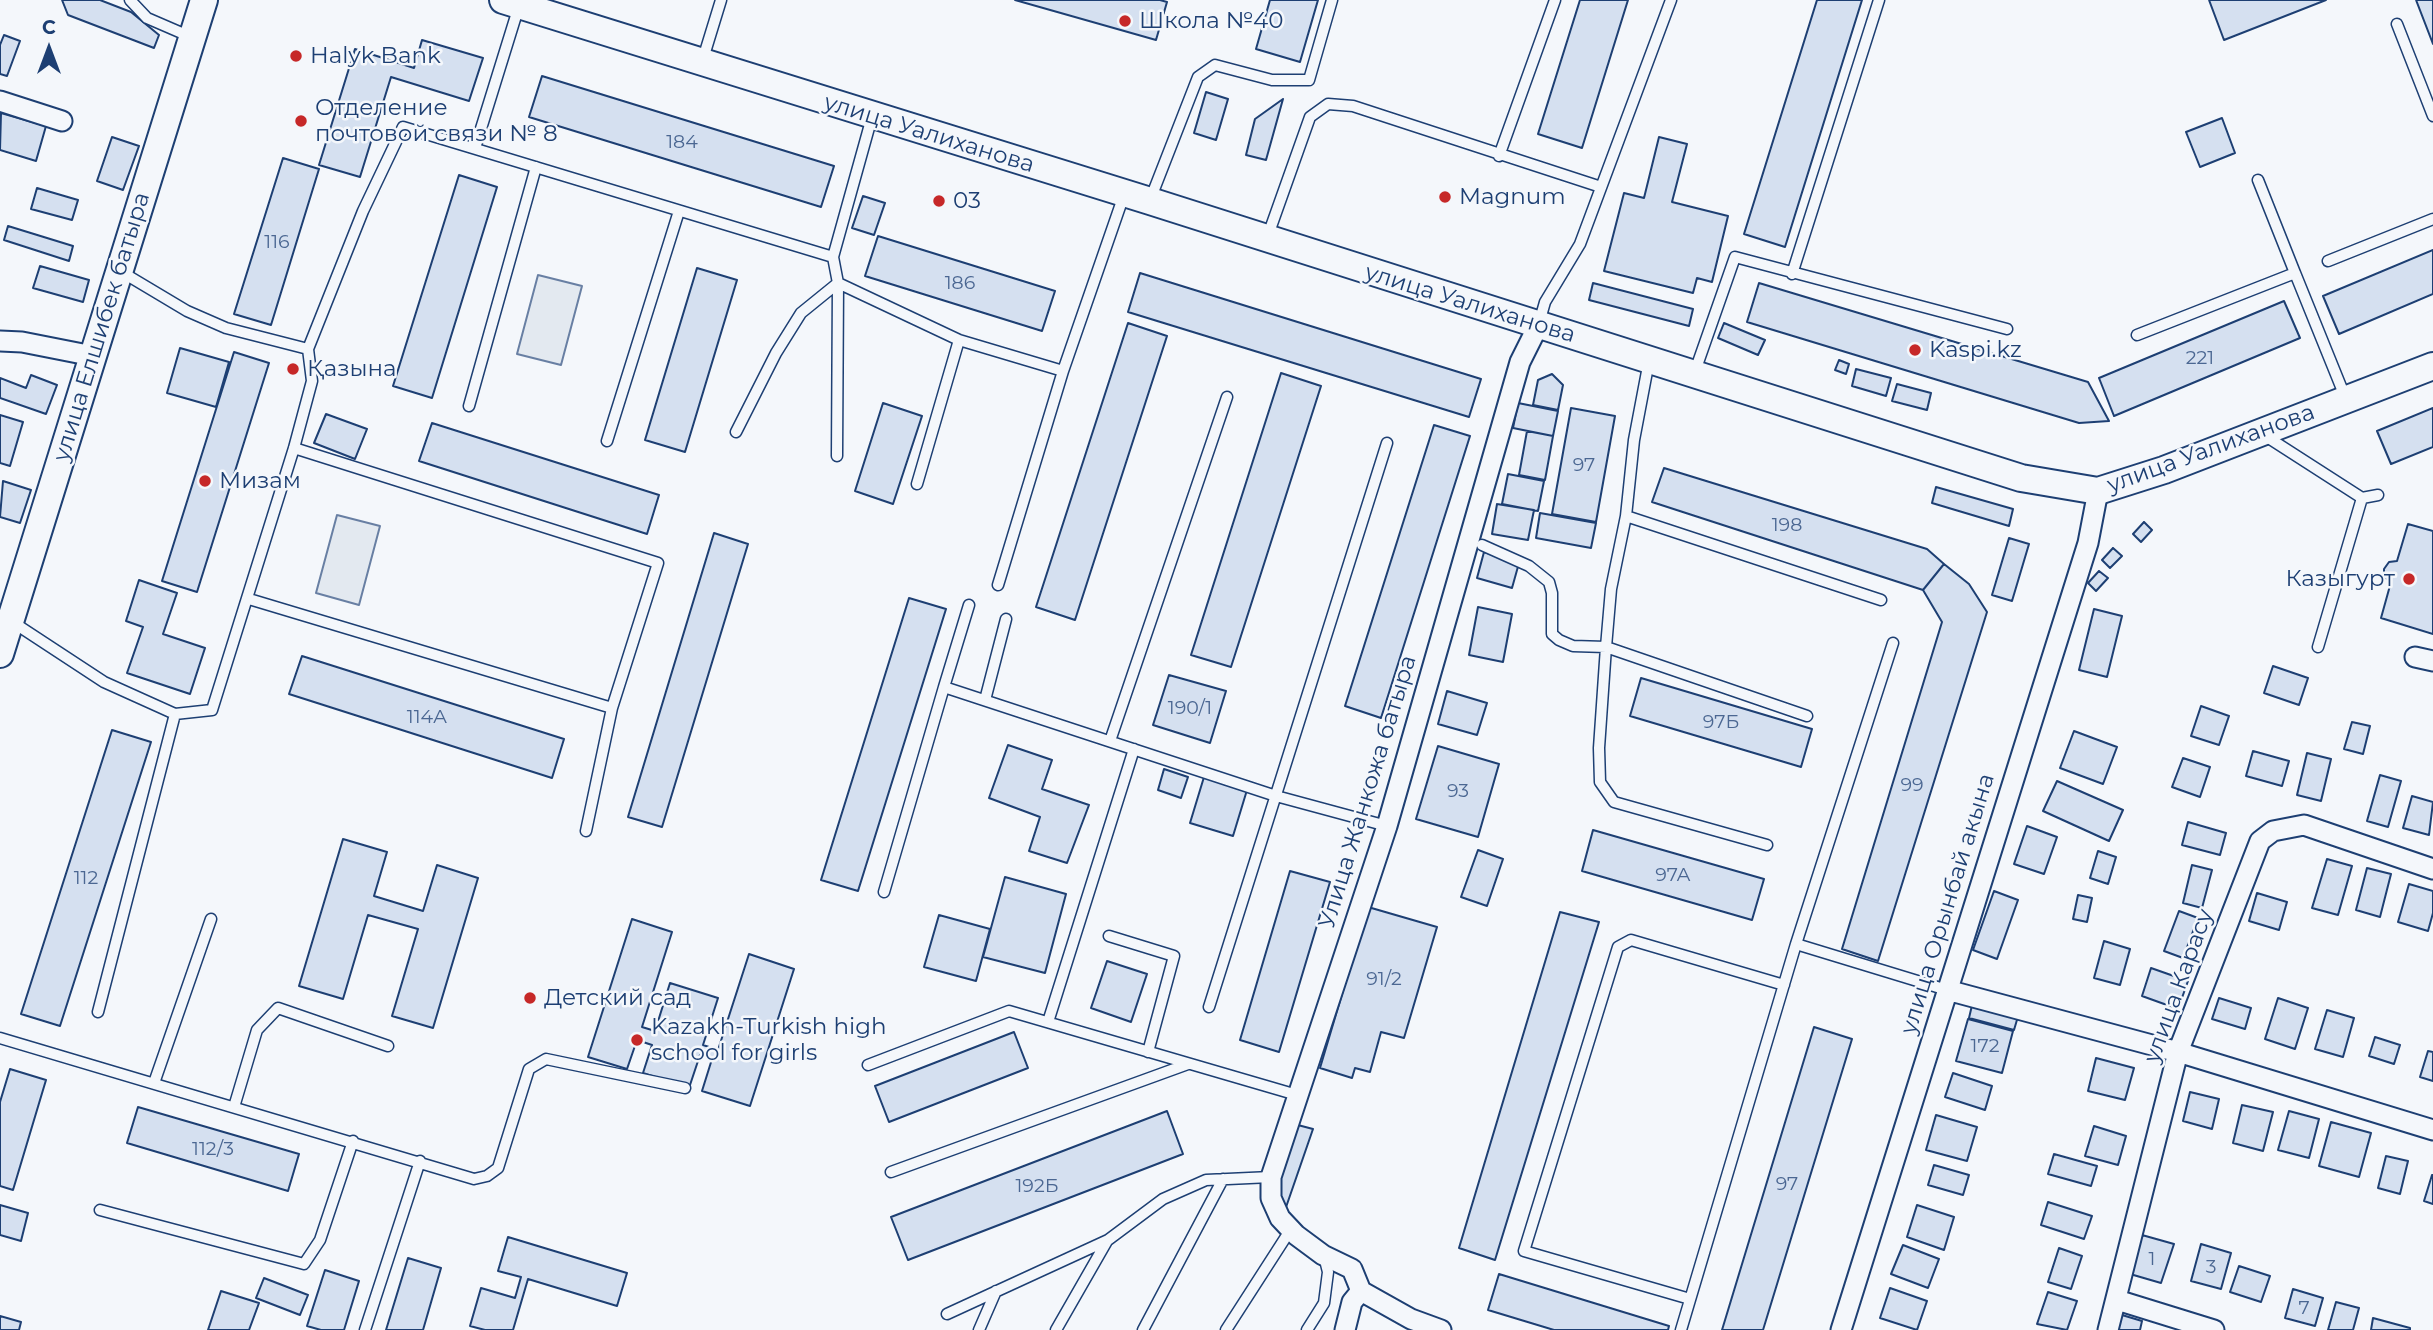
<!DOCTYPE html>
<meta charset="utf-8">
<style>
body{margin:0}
#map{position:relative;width:2433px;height:1330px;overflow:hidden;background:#f4f7fb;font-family:Montserrat,sans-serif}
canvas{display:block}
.north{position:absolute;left:14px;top:14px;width:70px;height:70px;-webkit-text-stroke:5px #f4f7fb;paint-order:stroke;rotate:0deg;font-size:19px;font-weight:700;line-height:28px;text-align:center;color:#1d3f73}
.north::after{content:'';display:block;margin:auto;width:24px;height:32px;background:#1d3f73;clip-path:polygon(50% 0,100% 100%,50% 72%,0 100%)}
</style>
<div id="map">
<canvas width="2433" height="1330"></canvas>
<div class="north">С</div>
</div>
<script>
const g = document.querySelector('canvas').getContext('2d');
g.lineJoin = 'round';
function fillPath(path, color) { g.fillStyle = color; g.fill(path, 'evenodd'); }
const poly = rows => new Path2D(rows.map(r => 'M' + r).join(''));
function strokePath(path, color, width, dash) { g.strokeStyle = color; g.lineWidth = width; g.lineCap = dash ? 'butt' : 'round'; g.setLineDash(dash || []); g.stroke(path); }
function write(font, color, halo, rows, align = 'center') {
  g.font = font + ' Montserrat,sans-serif'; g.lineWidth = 5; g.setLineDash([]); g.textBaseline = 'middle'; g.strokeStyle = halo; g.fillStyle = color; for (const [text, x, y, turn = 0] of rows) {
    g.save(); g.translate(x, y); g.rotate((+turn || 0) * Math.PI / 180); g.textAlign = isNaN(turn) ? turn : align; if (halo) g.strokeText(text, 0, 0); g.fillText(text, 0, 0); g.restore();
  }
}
const green = poly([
 [538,275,582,286,561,365,517,354,538,275],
 [337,515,380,526,359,605,316,593,337,515]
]);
fillPath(green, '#e3e9f0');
strokePath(green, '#687fa3', 2);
const building = poly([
 [62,0,100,0,131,12,159,35,154,48,68,15,62,0],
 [1015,0,1160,0,1167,2,1156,40,1015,0],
 [1270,0,1318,0,1300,62,1256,49,1270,0],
 [1580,0,1628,0,1582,148,1538,134,1580,0],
 [1817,0,1862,0,1785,247,1744,234,1817,0],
 [2209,0,2326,0,2224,40,2209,0],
 [2416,0,2433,0,2433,44,2416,0],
 [4,35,20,41,7,76,0,74,0,45,4,35],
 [422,40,483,58,469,101,391,77,360,177,319,165,355,49,414,68,422,40],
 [542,76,834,166,821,207,529,117,542,76],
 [1206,92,1228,99,1216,140,1194,133,1206,92],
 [1283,99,1266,160,1246,155,1255,119,1283,99],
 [1,113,46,126,36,161,0,150,1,113],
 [2222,118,2235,153,2200,167,2186,132,2222,118],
 [112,137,139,146,123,190,97,181,112,137],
 [1659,137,1687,144,1672,202,1728,216,1712,282,1697,278,1693,293,1604,271,1624,193,1644,198,1659,137],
 [283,158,319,169,271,325,234,314,283,158],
 [459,175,497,187,432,398,393,386,459,175],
 [37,188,78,200,72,220,31,209,37,188],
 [863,196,885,203,874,235,852,228,863,196],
 [8,226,73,246,69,261,4,240,8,226],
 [878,236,1055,291,1042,331,865,276,878,236],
 [2433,250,2433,294,2339,334,2323,296,2433,250],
 [40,266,89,280,83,302,33,288,40,266],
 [697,268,737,280,685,452,645,440,697,268],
 [1140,273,1481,379,1469,417,1128,312,1140,273],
 [1593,283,1693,309,1689,326,1589,300,1593,283],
 [1759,283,2088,382,2109,421,2079,423,1747,322,1759,283],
 [2284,301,2300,338,2114,416,2099,378,2284,301],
 [1128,323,1167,336,1075,620,1036,607,1128,323],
 [1724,323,1765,340,1758,355,1718,338,1724,323],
 [180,348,229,362,216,407,167,393,180,348],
 [234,352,269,363,197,592,162,581,234,352],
 [1839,360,1849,364,1846,374,1835,370,1839,360],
 [1856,369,1891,378,1886,396,1852,386,1856,369],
 [1281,373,1321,386,1231,667,1191,655,1281,373],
 [1552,374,1563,385,1558,410,1533,405,1538,380,1552,374],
 [31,375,57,385,46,414,0,398,0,378,26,388,31,375],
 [1897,384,1931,393,1927,410,1892,401,1897,384],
 [883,403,922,416,893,504,855,491,883,403],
 [1518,403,1558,411,1553,436,1513,428,1518,403],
 [1571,408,1615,416,1596,522,1552,514,1571,408],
 [2433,408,2433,447,2391,464,2377,431,2433,408],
 [326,414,367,429,355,459,314,443,326,414],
 [0,415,23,422,10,466,0,463,0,415],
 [432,423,659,495,647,534,419,461,432,423],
 [1434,425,1470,436,1381,718,1345,706,1434,425],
 [1527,431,1553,436,1545,480,1519,475,1527,431],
 [1664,468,1927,549,1944,564,1923,590,1652,502,1664,468],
 [1508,474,1544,481,1538,511,1502,504,1508,474],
 [3,481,31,490,20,523,0,517,3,481],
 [1936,487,2013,509,2009,526,1932,503,1936,487],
 [1497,504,1534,510,1528,540,1492,534,1497,504],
 [1540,513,1596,523,1591,548,1536,538,1540,513],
 [2144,522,2152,530,2141,542,2133,534,2144,522],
 [2408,524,2433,531,2433,634,2381,618,2391,582,2384,577,2384,569,2389,562,2397,561,2408,524],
 [714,533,748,544,662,827,628,817,714,533],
 [2009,538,2029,544,2012,601,1992,595,2009,538],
 [2113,548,2122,556,2110,568,2102,560,2113,548],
 [1484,552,1519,563,1512,588,1477,578,1484,552],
 [1944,564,1969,584,1987,612,1878,961,1842,949,1942,622,1923,590,1944,564],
 [2099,571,2108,578,2096,591,2088,583,2099,571],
 [139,580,177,593,163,634,205,648,190,694,127,673,143,627,126,621,139,580],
 [909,598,946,609,858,891,821,880,909,598],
 [1478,607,1512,614,1503,662,1469,655,1478,607],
 [2094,609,2122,616,2107,677,2079,670,2094,609],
 [302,656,564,739,552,778,289,694,302,656],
 [2273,666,2308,678,2299,705,2264,693,2273,666],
 [1169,675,1226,691,1210,743,1153,725,1169,675],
 [1641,678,1812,729,1801,767,1630,716,1641,678],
 [1447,691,1487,703,1477,735,1438,724,1447,691],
 [2201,706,2229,716,2219,745,2191,736,2201,706],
 [2352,722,2370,726,2363,754,2344,749,2352,722],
 [112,730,151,742,60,1026,21,1014,112,730],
 [2074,731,2117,747,2103,784,2060,768,2074,731],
 [1008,745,1052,760,1042,789,1089,805,1067,863,1029,851,1040,817,989,798,1008,745],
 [1438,746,1499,764,1478,837,1416,819,1438,746],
 [2253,751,2289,761,2282,786,2246,776,2253,751],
 [2307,753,2331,759,2321,801,2297,795,2307,753],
 [2183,758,2210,767,2200,797,2172,787,2183,758],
 [1164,769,1188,777,1181,798,1158,790,1164,769],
 [2380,775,2401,781,2388,827,2367,821,2380,775],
 [1204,777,1247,790,1233,836,1190,823,1204,777],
 [2057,781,2123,810,2109,841,2043,811,2057,781],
 [2412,796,2433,802,2429,835,2403,828,2412,796],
 [2188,822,2226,833,2220,855,2182,845,2188,822],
 [2027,826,2057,837,2044,874,2014,864,2027,826],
 [1593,830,1764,879,1752,920,1582,871,1593,830],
 [343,839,387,852,374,896,423,911,437,865,478,878,433,1028,392,1016,418,929,368,915,343,999,299,986,343,839],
 [1478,850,1503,859,1487,906,1461,897,1478,850],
 [2098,851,2116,857,2108,884,2090,878,2098,851],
 [2327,859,2352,866,2338,915,2312,908,2327,859],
 [2192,865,2212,870,2202,908,2183,903,2192,865],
 [2367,868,2391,874,2380,917,2356,910,2367,868],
 [1290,871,1330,882,1279,1052,1240,1040,1290,871],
 [1005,877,1066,894,1045,973,983,957,1005,877],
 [2409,884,2433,891,2433,913,2428,931,2398,922,2409,884],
 [1994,891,2018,900,1997,959,1973,950,1994,891],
 [2257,893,2287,902,2279,930,2249,921,2257,893],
 [2078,895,2092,898,2087,922,2073,919,2078,895],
 [1368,907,1437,927,1404,1038,1381,1032,1370,1072,1355,1068,1352,1078,1320,1068,1368,907],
 [2179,911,2198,918,2183,958,2164,951,2179,911],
 [1560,912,1599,922,1495,1260,1459,1248,1560,912],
 [939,915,990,929,976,981,924,967,939,915],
 [632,919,672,932,642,1027,655,1031,670,983,718,998,703,1045,718,1050,749,954,794,969,750,1106,702,1091,712,1059,700,1055,689,1088,643,1073,652,1045,637,1040,627,1069,588,1057,632,919],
 [2104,941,2130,949,2120,985,2094,978,2104,941],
 [1107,961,1147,974,1131,1022,1091,1008,1107,961],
 [2151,968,2188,981,2178,1009,2142,996,2151,968],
 [2219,998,2251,1008,2245,1029,2212,1019,2219,998],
 [2278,998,2308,1008,2295,1049,2265,1039,2278,998],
 [1973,1001,2019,1013,2014,1030,1969,1018,1973,1001],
 [2327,1010,2354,1018,2343,1057,2315,1049,2327,1010],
 [1968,1019,2013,1031,2002,1073,1956,1061,1968,1019],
 [1814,1027,1852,1039,1763,1330,1722,1330,1814,1027],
 [1014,1032,1028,1068,889,1122,875,1086,1014,1032],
 [2375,1037,2400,1045,2394,1064,2369,1056,2375,1037],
 [2428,1051,2433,1052,2433,1081,2420,1077,2428,1051],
 [2096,1058,2134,1068,2125,1100,2088,1091,2096,1058],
 [10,1069,46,1080,13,1190,0,1186,0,1102,10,1069],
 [1953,1073,1992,1086,1985,1110,1945,1097,1953,1073],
 [2190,1092,2219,1099,2212,1129,2183,1121,2190,1092],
 [2242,1105,2273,1112,2263,1151,2233,1143,2242,1105],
 [138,1107,299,1154,288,1191,127,1143,138,1107],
 [1167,1111,1183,1154,908,1260,891,1217,1167,1111],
 [2289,1111,2319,1119,2309,1158,2278,1150,2289,1111],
 [1936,1115,1977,1127,1967,1161,1926,1150,1936,1115],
 [2331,1122,2371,1133,2359,1177,2319,1166,2331,1122],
 [1294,1124,1313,1129,1284,1213,1272,1187,1294,1124],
 [2094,1126,2126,1136,2118,1165,2085,1156,2094,1126],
 [2054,1154,2097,1166,2091,1186,2048,1174,2054,1154],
 [2386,1156,2408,1161,2400,1194,2378,1188,2386,1156],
 [1934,1165,1969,1175,1963,1195,1928,1185,1934,1165],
 [2432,1175,2433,1175,2433,1204,2424,1201,2432,1175],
 [2048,1202,2092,1216,2084,1239,2041,1225,2048,1202],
 [0,1205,28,1213,21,1241,0,1235,0,1205],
 [1917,1205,1954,1217,1944,1250,1907,1237,1917,1205],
 [2142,1235,2174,1244,2161,1283,2130,1274,2142,1235],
 [508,1237,627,1273,617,1306,528,1279,513,1330,485,1330,470,1326,481,1288,515,1298,521,1277,498,1271,508,1237],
 [2201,1244,2231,1253,2221,1289,2191,1281,2201,1244],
 [1903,1245,1939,1259,1928,1288,1891,1274,1903,1245],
 [2059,1248,2082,1256,2071,1289,2048,1282,2059,1248],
 [408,1258,441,1268,423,1330,386,1330,408,1258],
 [2239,1266,2270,1276,2261,1302,2230,1292,2239,1266],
 [325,1270,359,1281,344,1330,321,1330,307,1326,325,1270],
 [1499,1274,1669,1326,1668,1330,1554,1330,1488,1310,1499,1274],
 [264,1278,308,1295,300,1315,256,1298,264,1278],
 [1890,1288,1927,1301,1917,1330,1880,1318,1890,1288],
 [2293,1289,2323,1298,2315,1326,2285,1318,2293,1289],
 [221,1291,259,1303,249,1330,208,1330,221,1291],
 [2048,1292,2077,1301,2067,1330,2037,1324,2048,1292],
 [2336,1302,2359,1308,2353,1330,2328,1330,2336,1302],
 [2122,1315,2142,1321,2140,1330,2117,1330,2122,1315],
 [0,1316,21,1322,19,1330,0,1330,0,1316],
 [2373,1318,2410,1328,2410,1330,2371,1330,2373,1318]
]);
fillPath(building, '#d5e0f0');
strokePath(building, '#1d3f73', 2);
const service = poly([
 [130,0,147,18,191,37],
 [2397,24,2433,116],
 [702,62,721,0],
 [475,148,519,6],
 [1499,156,1555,0],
 [2258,180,2295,273],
 [1150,200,1198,77,1215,65,1272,80,1309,80,1332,0],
 [1267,238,1310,117,1328,104,1353,106,1601,187],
 [2328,261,2433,219],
 [120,271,187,311,226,328,308,349,363,211,403,127,833,257,872,117],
 [1792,274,1879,0],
 [1539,323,1545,302,1580,244,1671,0],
 [2137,335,2295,273,2346,399],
 [1649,361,1634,440,1626,516,1881,600],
 [1694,374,1735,257,2007,329],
 [469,406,536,167],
 [736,432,776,353,801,313,838,283,833,257],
 [2264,435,2362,498],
 [607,441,679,211],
 [837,456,838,283,959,340,1063,371,1124,195],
 [917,484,959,340],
 [1626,516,1611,589,1606,647,1807,716],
 [1482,545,1529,566,1549,582,1552,593,1552,634,1559,640,1573,646,1606,647,1599,748,1600,782,1614,802,1767,845],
 [998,585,1063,371],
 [249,599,612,708,658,563,294,448],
 [11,621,104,682,175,714,212,710,294,448,312,381,308,349],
 [1893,643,1796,944,1947,990],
 [2318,647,2362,498,2378,495],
 [944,687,969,605],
 [985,700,1006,619],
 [1110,741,1227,397],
 [586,831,612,708],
 [884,892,944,687,1276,796,1387,826],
 [1109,936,1174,956,1148,1052],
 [1209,1007,1387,443],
 [98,1012,175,714],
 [1048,1022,1134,749],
 [0,1038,474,1179,487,1176,498,1168,529,1069,546,1059,685,1088],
 [868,1065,1009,1011,1297,1095],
 [154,1083,211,919],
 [234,1107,257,1030,278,1008,388,1046],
 [891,1172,1188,1064],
 [100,1210,304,1264,320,1240,353,1141],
 [1690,1299,1524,1251,1618,947,1631,940,1784,985],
 [947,1314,1108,1240,1163,1199,1206,1180,1271,1177],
 [365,1330,420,1161],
 [979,1330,996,1291],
 [1056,1330,1107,1241],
 [1143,1330,1223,1179],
 [1226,1330,1291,1229],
 [1307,1330,1324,1303,1328,1272,1324,1256],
 [1681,1330,1796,944]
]);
const minor = poly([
 [0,101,62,121],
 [0,341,22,342,93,356],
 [2415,657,2433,661],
 [1947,990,2178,1052,2433,1130],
 [1361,1291,1352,1269,1323,1255,1296,1235,1280,1218,1271,1198,1271,1177,1387,826,1520,362,1538,326],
 [2117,1300,2214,1330],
 [1345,1330,1352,1302,1361,1291,1411,1319,1441,1330],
 [1841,1330,2088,543,2098,491],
 [2108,1330,2178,1052,2260,841,2273,831,2304,825,2433,869]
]);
const secondary = poly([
 [503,0,1150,201,2021,478,2098,491,2164,470,2433,366],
 [0,654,204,0]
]);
strokePath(service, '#1d3f73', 13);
strokePath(minor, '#1d3f73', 23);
strokePath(secondary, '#1d3f73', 30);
strokePath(service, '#f4f7fb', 10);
strokePath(minor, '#f4f7fb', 19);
strokePath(secondary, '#f4f7fb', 26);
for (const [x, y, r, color] of [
 [1125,21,7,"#c62828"],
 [296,56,7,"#c62828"],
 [301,121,7,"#c62828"],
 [1445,197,7,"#c62828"],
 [939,201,7,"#c62828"],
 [1915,350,7,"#c62828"],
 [293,369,7,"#c62828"],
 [205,481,7,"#c62828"],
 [2409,579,7,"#c62828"],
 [530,998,7,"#c62828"],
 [637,1040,7,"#c62828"]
]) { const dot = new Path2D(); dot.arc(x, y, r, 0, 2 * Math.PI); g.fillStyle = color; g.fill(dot); strokePath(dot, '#f4f7fb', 2.5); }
write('19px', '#4b6792', null, [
 ["184",682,142],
 ["116",277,242],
 ["186",960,283],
 ["221",2200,358],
 ["97",1584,465],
 ["198",1787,525],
 ["190/1",1190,708],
 ["114А",427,717],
 ["97Б",1721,722],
 ["99",1912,785],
 ["93",1458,791],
 ["97А",1673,875],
 ["112",86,878],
 ["91/2",1384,979],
 ["172",1985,1046],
 ["112/3",213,1149],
 ["97",1787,1184],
 ["192Б",1037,1186],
 ["1",2152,1259],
 ["3",2211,1267],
 ["7",2304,1308]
]);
write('23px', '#1d3f73', '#f4f7fb', [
 ["Школа №40",1139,21],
 ["Halyk Bank",310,56],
 ["Отделение",315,108],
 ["почтовой связи № 8",315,134],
 ["Magnum",1459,197],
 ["03",953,201],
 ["Kaspi.kz",1929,350],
 ["Қазына",307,369],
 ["Мизам",219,481],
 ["Казыгурт",2395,579,"right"],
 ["Детский сад",544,998],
 ["Kazakh-Turkish high",651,1027],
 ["school for girls",651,1053]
], 'left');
write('23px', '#1d3f73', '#f4f7fb', [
 ["улица Уалиханова",929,134,17],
 ["улица Уалиханова",1470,304,17],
 ["улица Елшибек батыра",102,327,-73],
 ["улица Уалиханова",2211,449,-20],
 ["Улица Жанкожа батыра",1368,792,-73],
 ["улица Орынбай акына",1948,904,-73],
 ["улица Карасу",2179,986,-70]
]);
</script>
